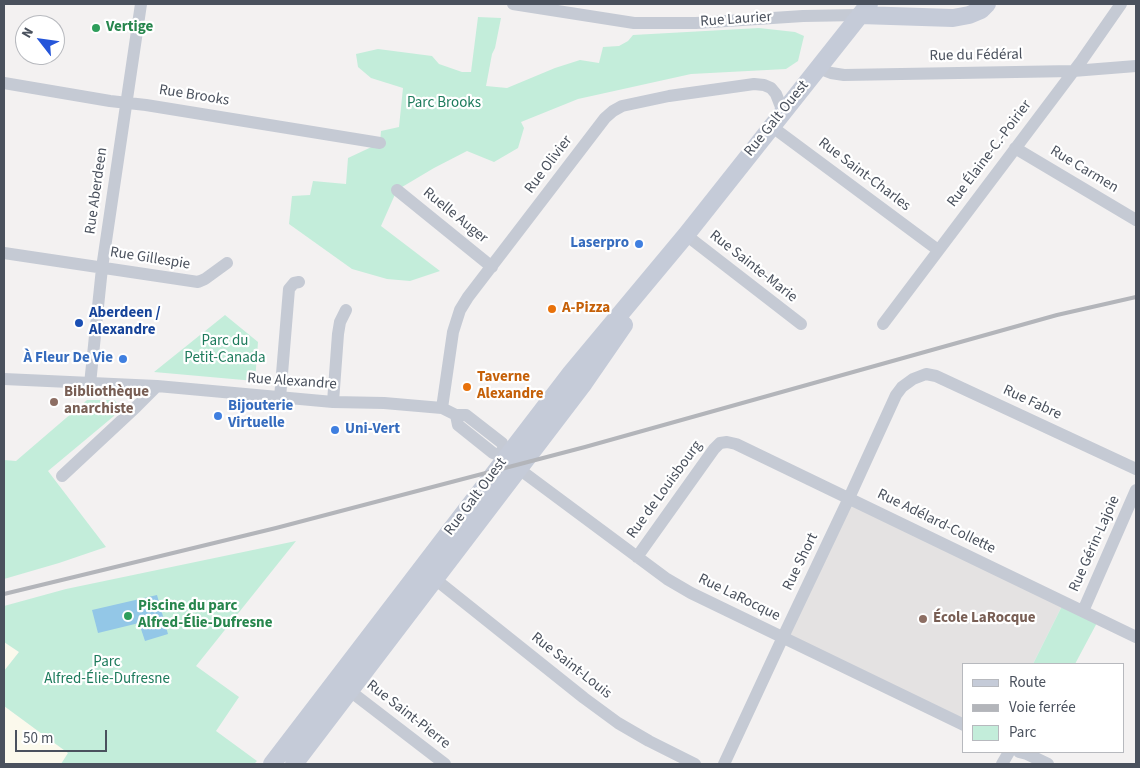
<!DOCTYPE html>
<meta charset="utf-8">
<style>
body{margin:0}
#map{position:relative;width:1140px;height:768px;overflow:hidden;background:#f3f1f1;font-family:"Source Sans 3",sans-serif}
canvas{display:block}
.frame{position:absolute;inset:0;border:5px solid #4a515d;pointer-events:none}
.legend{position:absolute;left:962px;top:663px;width:162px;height:90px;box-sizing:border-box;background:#fff;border:1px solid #b7b9be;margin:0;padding:6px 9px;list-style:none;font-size:15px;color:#4a515d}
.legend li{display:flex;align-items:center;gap:10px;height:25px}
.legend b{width:25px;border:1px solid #b7b9be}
.north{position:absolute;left:15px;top:15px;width:50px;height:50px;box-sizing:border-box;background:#fff;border:1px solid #b7b9be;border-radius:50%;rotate:300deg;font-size:14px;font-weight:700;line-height:20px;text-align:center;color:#4a515d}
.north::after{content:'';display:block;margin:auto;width:18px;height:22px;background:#2555d9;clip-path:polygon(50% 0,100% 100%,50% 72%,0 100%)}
.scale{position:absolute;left:15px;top:730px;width:92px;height:22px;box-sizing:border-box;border:2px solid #4a515d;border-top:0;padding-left:6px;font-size:15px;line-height:18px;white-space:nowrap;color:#4a515d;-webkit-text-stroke:4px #fff;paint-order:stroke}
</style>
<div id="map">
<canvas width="1140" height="768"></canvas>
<div class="frame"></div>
<ul class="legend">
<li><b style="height:6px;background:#c5cbd8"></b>Route</li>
<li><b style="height:6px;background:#b3b5ba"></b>Voie ferrée</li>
<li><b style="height:14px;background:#c3edda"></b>Parc</li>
</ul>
<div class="north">N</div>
<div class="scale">50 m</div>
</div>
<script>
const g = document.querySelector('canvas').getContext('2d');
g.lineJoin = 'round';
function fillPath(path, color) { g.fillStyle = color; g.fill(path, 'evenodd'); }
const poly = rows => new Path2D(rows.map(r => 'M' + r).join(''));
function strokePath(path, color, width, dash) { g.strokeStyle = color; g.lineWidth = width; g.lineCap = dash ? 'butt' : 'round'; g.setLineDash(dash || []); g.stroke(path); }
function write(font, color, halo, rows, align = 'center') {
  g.font = font + ' "Source Sans 3",sans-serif'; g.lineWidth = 4.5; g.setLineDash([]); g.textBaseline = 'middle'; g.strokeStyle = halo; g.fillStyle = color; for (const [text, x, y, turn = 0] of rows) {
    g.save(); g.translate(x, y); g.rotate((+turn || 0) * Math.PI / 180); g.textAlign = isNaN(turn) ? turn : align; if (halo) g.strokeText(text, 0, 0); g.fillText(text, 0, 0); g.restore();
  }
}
fillPath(poly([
 [4,642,19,652,4,671],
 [4,706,68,753,61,764,4,764]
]), '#fbf9ec');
fillPath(poly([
 [849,498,1064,602,1033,664,964,664,964,725,783,637]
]), '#e4e2e2');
fillPath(poly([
 [478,17,501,18,495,48,492,54,486,86,507,88,555,68,580,60,599,63,603,47,619,46,628,41,633,35,759,28,795,32,804,36,798,61,786,69,691,74,578,99,521,122,524,128,518,148,494,162,467,151,434,168,397,190,381,226,440,271,410,281,387,279,352,269,289,224,292,196,310,195,313,181,346,184,348,158,380,143,381,131,399,127,403,88,371,78,358,67,356,54,378,49,432,56,439,64,462,72,471,72],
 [225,315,258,342,255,381,154,372],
 [87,400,114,400,117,403,114,416,48,471,106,547,59,563,4,579,4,460,16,461],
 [296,541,196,666,239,697,216,731,257,761,254,764,61,764,68,753,4,706,4,671,19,652,4,642,4,606,66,589],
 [1064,602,1099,619,1075,664,1033,664]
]), '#c3edda');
fillPath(poly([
 [157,595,168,634,145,641,139,623,98,633,92,610]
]), '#93c7e7');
strokePath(poly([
 [513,4,634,23,696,23,803,16,860,15],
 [818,68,831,73,844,75,1073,71,1136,66],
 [4,83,110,101,146,105,380,143],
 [771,126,938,250],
 [1015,148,1136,220],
 [397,190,492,267],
 [686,235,801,324],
 [4,253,198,282,205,279,227,263],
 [883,324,1082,60,1121,4],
 [4,379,157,386,333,402,384,403,442,408,456,415,466,415,502,443,506,457,519,469,667,579,691,593,964,725],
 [90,384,102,268,141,4],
 [280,398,289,289,294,283,299,282],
 [333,402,338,334,340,322,346,310],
 [442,408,453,332,460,310,468,297,605,118,613,111,622,106,669,96,754,84,764,85,771,88,776,94,783,112],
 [456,415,458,425,493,453,506,457],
 [62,476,136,407,157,386],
 [637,557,714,449,720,443,727,442,736,444,1136,637],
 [435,579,584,698,618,723,649,741,695,764],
 [1083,611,1136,490],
 [350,691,445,764],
 [1019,752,1027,754,1048,764],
 [724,764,783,637,849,498,896,395,902,387,913,379,926,374,936,376,1136,469],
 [1002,764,1009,752]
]), '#c5cad4', 12);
strokePath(poly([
 [860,15,953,18,969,15,981,10,987,4],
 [272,764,571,373,686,235,869,4],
 [294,764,584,383,624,325]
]), '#c5cbd8', 18);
strokePath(poly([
 [4,594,276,528,585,447,1057,315,1136,297]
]), '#b3b5ba', 4);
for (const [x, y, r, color] of [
 [96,28,5,"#2e9e5b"],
 [639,244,5,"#3f7fe0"],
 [552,309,5,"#e8710a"],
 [79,323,5,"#1a4fb4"],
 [123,359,5,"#3f7fe0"],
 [467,387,5,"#e8710a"],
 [54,402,5,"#8d6e63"],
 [218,416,5,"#3f7fe0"],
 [335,430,5,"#3f7fe0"],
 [128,616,5,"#2e9e5b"],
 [923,619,5,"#8d6e63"]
]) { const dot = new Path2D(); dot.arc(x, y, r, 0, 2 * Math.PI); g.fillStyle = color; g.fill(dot); strokePath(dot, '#fff', 2); }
write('15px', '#4a515d', '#fff', [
 ["Rue Laurier",736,20,-4],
 ["Rue du Fédéral",976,56,-1],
 ["Rue Brooks",194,96,9],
 ["Rue Galt Ouest",777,119,-51],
 ["Rue Élaine-C.-Poirier",990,154,-53],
 ["Rue Olivier",549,165,-53],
 ["Rue Carmen",1084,170,31],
 ["Rue Saint-Charles",864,175,37],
 ["Rue Aberdeen",97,191,-82],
 ["Ruelle Auger",455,216,39],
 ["Rue Gillespie",150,259,9],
 ["Rue Sainte-Marie",753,267,38],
 ["Rue Alexandre",292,382,4],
 ["Rue Fabre",1032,403,25],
 ["Rue de Louisbourg",665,490,-54],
 ["Rue Galt Ouest",476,497,-53],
 ["Rue Adélard-Collette",936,522,26],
 ["Rue Gérin-Lajoie",1095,544,-66],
 ["Rue Short",801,562,-64],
 ["Rue LaRocque",739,598,26],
 ["Rue Saint-Louis",571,666,38],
 ["Rue Saint-Pierre",408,715,38]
]);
write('bold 15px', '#27864d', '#fff', [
 ["Vertige",106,28],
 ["Piscine du parc",138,607],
 ["Alfred-Élie-Dufresne",138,624]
], 'left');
write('15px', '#1d7b5c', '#fff', [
 ["Parc Brooks",444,104],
 ["Parc du",225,342],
 ["Petit-Canada",225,359],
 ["Parc",107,663],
 ["Alfred-Élie-Dufresne",107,680]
]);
write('bold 15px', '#366cbe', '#fff', [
 ["Laserpro",629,244],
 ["À Fleur De Vie",113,359],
 ["Bijouterie",228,407,"left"],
 ["Virtuelle",228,424,"left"],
 ["Uni-Vert",345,430,"left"]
], 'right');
write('bold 15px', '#c56008', '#fff', [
 ["A-Pizza",562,309],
 ["Taverne",477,378],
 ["Alexandre",477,395]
], 'left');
write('bold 15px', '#164399', '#fff', [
 ["Aberdeen /",89,314],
 ["Alexandre",89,331]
], 'left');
write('bold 15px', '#785e54', '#fff', [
 ["Bibliothèque",64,393],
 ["anarchiste",64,410],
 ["École LaRocque",933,619]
], 'left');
</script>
